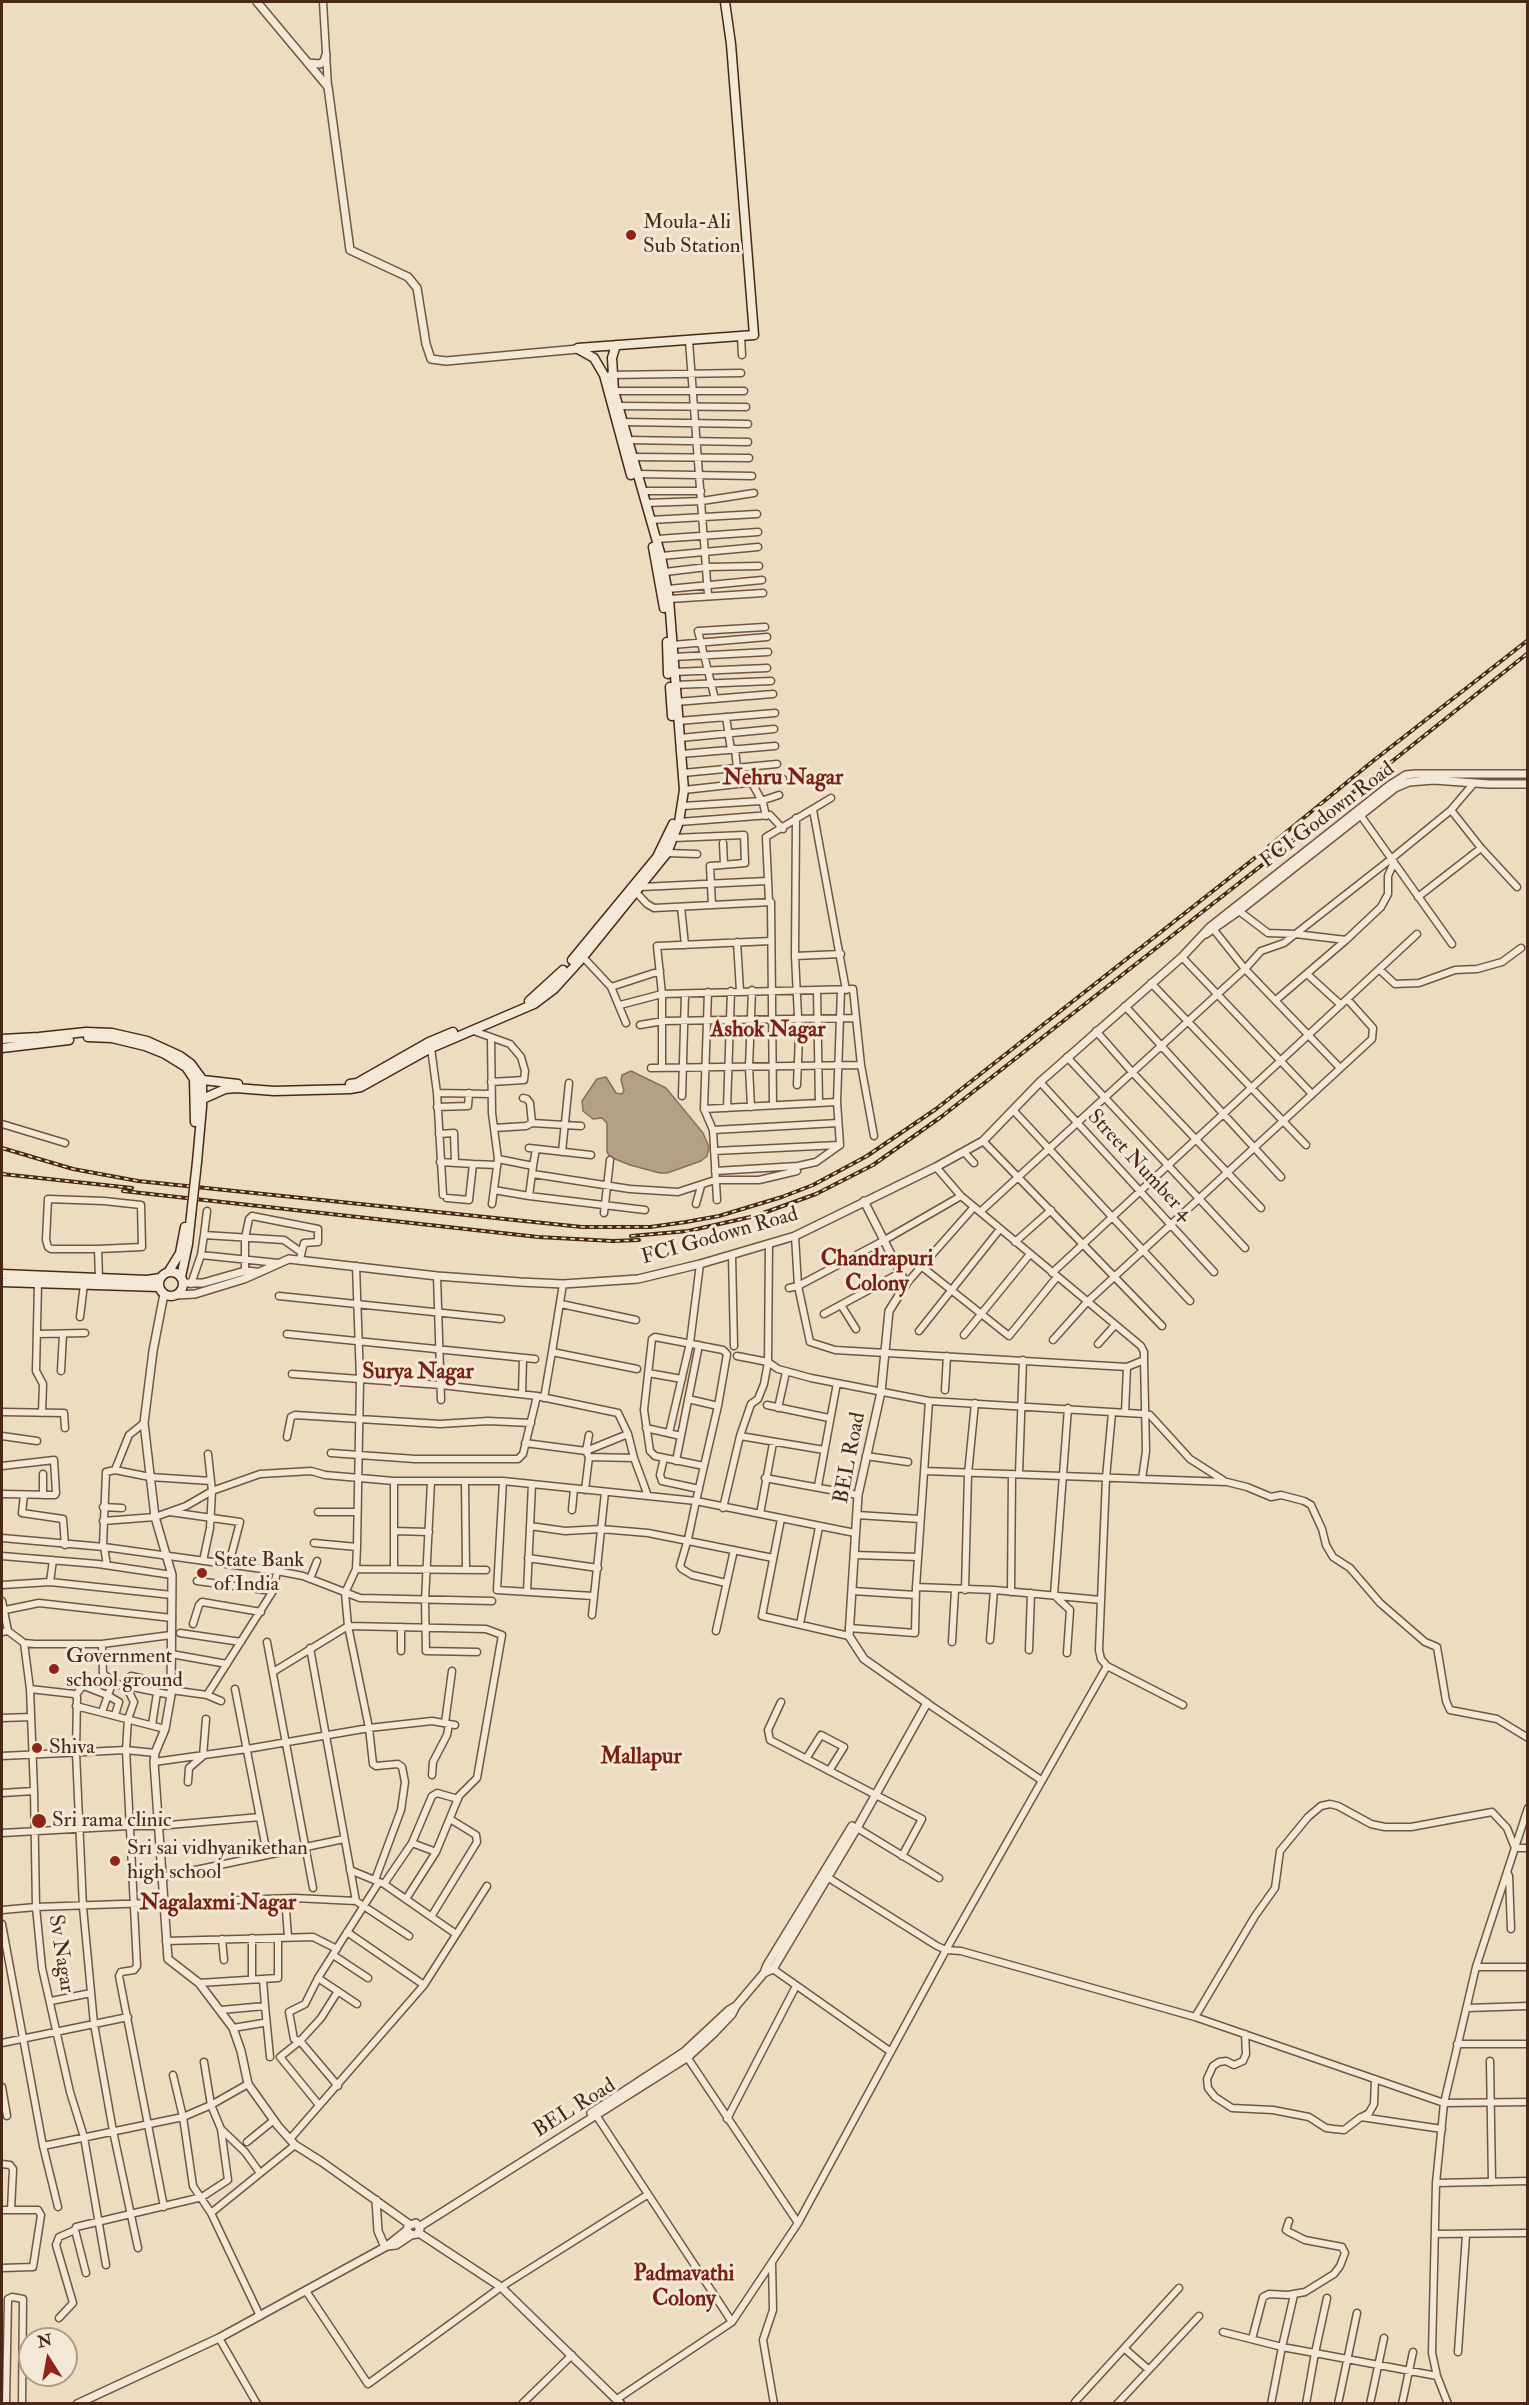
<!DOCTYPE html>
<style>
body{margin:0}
#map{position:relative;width:1529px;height:2405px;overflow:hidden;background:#eddcc0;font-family:"IM FELL Double Pica",serif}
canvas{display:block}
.frame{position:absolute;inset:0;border:3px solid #492817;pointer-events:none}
.north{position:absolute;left:18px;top:2327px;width:60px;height:60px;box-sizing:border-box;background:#f3e8d6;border:2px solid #af9b8a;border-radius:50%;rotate:349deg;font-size:16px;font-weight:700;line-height:24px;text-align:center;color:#492817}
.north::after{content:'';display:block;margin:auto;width:21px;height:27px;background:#8f2418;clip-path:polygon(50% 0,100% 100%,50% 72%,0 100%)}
</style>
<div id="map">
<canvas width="1529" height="2405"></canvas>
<div class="frame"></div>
<div class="north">N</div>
</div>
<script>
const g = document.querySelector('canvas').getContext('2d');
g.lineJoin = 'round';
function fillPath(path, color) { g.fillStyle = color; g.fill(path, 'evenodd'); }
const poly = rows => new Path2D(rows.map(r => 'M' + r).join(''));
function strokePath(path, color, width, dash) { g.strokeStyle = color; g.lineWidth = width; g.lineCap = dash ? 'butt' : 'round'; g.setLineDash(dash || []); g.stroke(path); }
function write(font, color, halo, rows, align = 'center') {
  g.font = font + ' "IM FELL Double Pica",serif'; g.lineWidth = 6; g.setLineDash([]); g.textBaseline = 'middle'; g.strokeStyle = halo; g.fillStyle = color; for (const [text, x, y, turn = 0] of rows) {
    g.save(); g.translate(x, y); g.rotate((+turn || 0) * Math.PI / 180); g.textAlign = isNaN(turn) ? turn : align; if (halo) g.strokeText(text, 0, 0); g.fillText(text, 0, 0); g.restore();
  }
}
const water = poly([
 [631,1071,666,1088,703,1133,709,1147,707,1156,701,1161,667,1173,660,1173,630,1165,610,1157,607,1152,607,1123,602,1118,593,1119,583,1111,582,1101,597,1079,606,1077,616,1093,622,1094,624,1091,621,1080,622,1075,631,1071]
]);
fillPath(water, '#b59f87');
strokePath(water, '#8a6f5a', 1.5);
const minor = poly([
 [323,2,328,87],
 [741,337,742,355],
 [689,341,708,595],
 [610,375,741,373],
 [614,391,744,391],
 [618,406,746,407],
 [622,422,748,424],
 [627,440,748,442],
 [633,457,749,458],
 [637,474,752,476],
 [642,491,701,491],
 [646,503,702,501,754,493],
 [651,520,757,514],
 [657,539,758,532],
 [661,556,758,547],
 [665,572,707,567,759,566],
 [668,589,762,580],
 [669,599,763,593],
 [672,645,767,637],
 [673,657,768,652],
 [674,672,767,668],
 [675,685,771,681],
 [715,699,698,631,765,627],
 [676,702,773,694],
 [726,717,731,750],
 [678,721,775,713],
 [680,738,774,729],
 [735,749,737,768],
 [681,754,775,746],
 [683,773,777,764],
 [752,783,763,803,766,816],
 [684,790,783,779],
 [683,806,761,801,779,795],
 [813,810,846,990],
 [1451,810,1481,848,1517,887],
 [1361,816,1452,944],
 [796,818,795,956,799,1037,797,1085],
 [679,822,770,815,783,829],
 [673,838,744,835,745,863,710,866,712,905],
 [723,843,724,864],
 [667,853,697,854],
 [641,887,767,881],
 [634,890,647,904,654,908,771,902,773,1105],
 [1418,897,1481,848],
 [769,902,766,837,831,798],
 [681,907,685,945],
 [1239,911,1268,933,1295,934,1346,940],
 [1214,930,1245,969,1340,1068],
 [737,942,740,991],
 [795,956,841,954],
 [583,957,611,987,626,1023],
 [1182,957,1312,1094],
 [1380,970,1395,984,1419,983,1455,970,1477,969,1502,962,1521,948],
 [1307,974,1341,1005],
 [1151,983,1306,1145],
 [611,987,660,971],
 [817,990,819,1103],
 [708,992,704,1109,713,1130,717,1200],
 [1276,1000,1346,940,1381,907,1388,894,1388,876,1394,862],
 [620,1005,662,994,853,989,861,1065,874,1136],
 [1125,1006,1281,1177],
 [640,1025,663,1021,855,1018],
 [471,1030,510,1044,521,1057,525,1071,524,1080,491,1082],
 [1096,1031,1132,1072,1261,1208],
 [491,1038,492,1113,498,1159,492,1204],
 [431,1048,437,1093,443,1195],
 [1067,1057,1245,1248],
 [651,1068,861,1065],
 [662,1068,662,994,657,946,771,941],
 [1040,1082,1214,1272],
 [437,1093,491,1094],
 [682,1096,685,994],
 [523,1098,527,1099,530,1103,532,1123,581,1126],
 [437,1107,468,1106,469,1093],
 [751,1107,749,1067,752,990],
 [727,1108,731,991],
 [704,1109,837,1102],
 [1014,1111,1190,1301],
 [2,1124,65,1143],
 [494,1128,526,1126,532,1123],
 [713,1130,838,1123],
 [439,1134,454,1133,455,1163],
 [983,1141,1162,1326],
 [840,1145,837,1102,841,990],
 [529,1148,591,1155],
 [714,1151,839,1145],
 [562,1152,569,1083],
 [964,1152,974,1163],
 [498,1159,533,1166,529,1196,645,1210],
 [440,1162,473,1164,469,1200,447,1198],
 [473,1164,497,1165],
 [533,1166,536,1149],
 [936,1167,961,1196,1141,1346,1144,1352,1144,1360,1127,1367],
 [715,1171,798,1166,816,1162,840,1145],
 [533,1174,630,1189,678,1192,715,1180,759,1180,797,1171],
 [494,1190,529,1196],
 [696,1204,701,1186],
 [980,1212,1245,969,1261,951,1284,943,1391,859,1451,810,1474,783],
 [604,1213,610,1160],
 [204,1235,207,1211],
 [795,1236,798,1286,810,1342,835,1350,1127,1367,1125,1413],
 [1015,1242,1051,1210],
 [98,1249,142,1247,141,1205,104,1201,48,1199,46,1240,48,1247,51,1249,98,1249,99,1278],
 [201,1255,278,1263],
 [732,1255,734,1346],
 [356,1266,360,1379,357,1547,356,1569,345,1593,348,1626,369,1728,373,1764,376,1766,398,1764,402,1767,405,1782,401,1810,375,1880],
 [921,1266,1009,1336,1057,1277],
 [245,1271,245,1238,249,1219,252,1216,318,1229,318,1242,304,1243,300,1259],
 [1052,1273,1417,934],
 [437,1276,441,1400],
 [38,1283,36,1371,43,1384,42,1413],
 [191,1284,201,1255,204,1235,284,1240,301,1252],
 [563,1284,552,1352,637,1369],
 [906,1284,974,1207],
 [789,1288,798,1286,883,1241,961,1196],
 [279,1296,501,1319],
 [561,1304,636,1320],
 [841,1305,856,1329],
 [824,1314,900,1273],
 [80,1317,84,1284],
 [919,1331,1000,1229],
 [38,1334,85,1333],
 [287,1334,535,1359],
 [964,1335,1030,1254],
 [1053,1340,1087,1302,1372,1039,1373,1028,1348,1000],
 [1098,1344,1115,1325],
 [737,1356,768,1362,778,1369,811,1378,929,1401,1144,1414,1150,1415,1190,1459,1223,1480],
 [61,1371,63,1334],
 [648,1373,682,1379],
 [292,1374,441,1385,537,1396,618,1413,628,1434,634,1458],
 [945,1390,947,1356],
 [522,1394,523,1359],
 [544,1398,552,1352],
 [688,1399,718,1406],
 [767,1405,829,1418],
 [778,1408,786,1372],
 [2,1412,64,1413,65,1428],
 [646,1428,681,1436],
 [669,1433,690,1343,700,1264],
 [2,1436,37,1441],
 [740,1436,751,1404,758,1399,764,1384,768,1362,769,1244],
 [287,1437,291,1417,295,1415,440,1424,488,1421,531,1423],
 [525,1443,586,1451,589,1457,585,1490],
 [586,1451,628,1434],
 [586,1451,589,1435],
 [331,1453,415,1459,518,1459,523,1454,537,1396],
 [866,1456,908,1462],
 [589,1457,634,1458,648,1496],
 [664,1458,660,1475,662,1481,699,1489],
 [676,1461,699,1345],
 [2,1466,54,1460,56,1493,55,1495,2,1494],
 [704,1466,655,1456,650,1451,644,1410,652,1339,655,1337,723,1350,727,1354,718,1406,704,1466,696,1501,688,1539,680,1566,682,1569,692,1575,726,1583],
 [115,1470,129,1435,144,1423],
 [924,1471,1227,1482,1247,1487,1271,1497,1281,1495,1304,1501,1311,1505,1322,1529,1326,1545,1333,1557,1350,1568,1380,1603,1425,1642,1437,1647,1446,1701,1450,1710,1497,1719,1528,1738],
 [43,1474,43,1495],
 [1019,1474,1023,1360],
 [765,1478,858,1495],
 [1142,1479,1146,1451,1144,1360],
 [503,1481,497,1590,593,1596],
 [431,1482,425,1600,426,1651,477,1652],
 [465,1482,466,1568],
 [818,1486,837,1383],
 [24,1495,22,1513,63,1519,65,1545],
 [103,1507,122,1508],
 [723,1508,740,1436,824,1450],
 [572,1510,574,1489],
 [170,1512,240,1522,229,1564],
 [318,1512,357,1512],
 [760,1514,773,1443],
 [857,1515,920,1519],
 [781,1519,762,1616,849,1636],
 [103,1521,155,1517,186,1506,212,1491,260,1474,311,1471,325,1475,394,1481,503,1481,648,1496,696,1501,855,1533],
 [530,1526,565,1531,601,1529,648,1533,773,1558],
 [394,1531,429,1532],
 [2,1538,104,1547,277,1571,303,1576,360,1598,492,1601],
 [314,1543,357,1547],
 [103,1546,106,1472,115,1470,150,1477,211,1481],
 [104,1547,107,1565],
 [854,1555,918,1557],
 [2,1556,98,1564,172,1575],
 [528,1558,598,1568],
 [203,1561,210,1528,212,1491,208,1454],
 [356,1569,486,1570],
 [394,1569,394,1481],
 [310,1579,317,1561],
 [197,1581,273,1591,277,1571],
 [50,1582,53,1560],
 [2,1585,50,1582,172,1595],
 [916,1587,994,1590,1101,1600],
 [965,1590,968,1474,975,1403],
 [852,1591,916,1595],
 [527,1592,532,1484],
 [1011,1592,1012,1474],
 [2,1601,8,1631],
 [5,1610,39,1603,172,1618],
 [592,1615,605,1492],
 [193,1624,199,1605,202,1602,261,1612],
 [800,1624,819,1527],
 [401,1627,401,1651],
 [849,1628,915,1633,916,1587,929,1401],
 [716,1631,734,1550],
 [2,1632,8,1631,24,1643,35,1644,102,1644,171,1635],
 [180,1633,241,1642],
 [990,1640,994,1590],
 [267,1642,313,1888],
 [952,1642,955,1590],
 [24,1643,30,1689,34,1791,36,1907,42,1968,70,2092,84,2137,106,2265],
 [102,1644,103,1674,128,1690,134,1702,128,1719,126,1750,137,1966,134,1970,121,1972,119,1976,164,2207],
 [310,1648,356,1901],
 [1029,1650,1031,1593],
 [1067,1653,1070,1610,1054,1595,1068,1408],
 [171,1654,227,1664],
 [1107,1666,1183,1705],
 [273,1672,348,1626,486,1629,502,1635,477,1778,459,1796,436,1852,406,1899],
 [128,1686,171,1695],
 [30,1689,74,1694,77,1697,76,1753,83,1907,94,2024,113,2131,138,2248],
 [235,1689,267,1854],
 [128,1690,131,1676,171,1685],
 [171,1690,207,1695,273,1591],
 [76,1695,81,1688,84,1686,107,1695,119,1702,115,1715],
 [207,1695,221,1701],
 [781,1702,768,1730,770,1740,922,1819,902,1856],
 [927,1703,1041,1780],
 [76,1706,165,1729],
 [102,1712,113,1681],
 [2,1718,31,1717],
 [445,1723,452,1671],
 [152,1725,157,1693],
 [2,1756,126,1750,155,1753],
 [806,1759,821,1735,844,1747,829,1771],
 [154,1762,247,1749,369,1728,432,1721,455,1725],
 [432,1775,433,1762,447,1735,449,1724],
 [188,1782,189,1768,203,1756,206,1719],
 [2,1793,34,1791],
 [857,1828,939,1878],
 [2,1833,128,1826,158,1826,260,1817],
 [436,1852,412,1843,432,1796,437,1793,458,1799],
 [350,1870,384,1884,456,1934],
 [1507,1872,1509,1876,1511,1929],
 [824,1875,937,1946,946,1950,961,1951,1195,2017,1444,2103,1528,2102],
 [162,1877,344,1839],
 [384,1884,412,1843],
 [2,1910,36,1907,294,1898,356,1901,409,1936],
 [286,1910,288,1937],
 [431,1917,477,1842,476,1835,450,1819],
 [2,1924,43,2146,58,2207],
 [347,1932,424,1985],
 [222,1939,224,1960],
 [166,1941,313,1937,337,1949],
 [333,1955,368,1978],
 [1476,1967,1528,1967],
 [773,1969,891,2052],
 [318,1978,357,2004],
 [252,1979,252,1938],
 [263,1979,265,2006],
 [199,1983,278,1978,278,1938],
 [51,2001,91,1993],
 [1467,2008,1528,2006],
 [221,2010,265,2006,270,2057],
 [1195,2017,1255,1916,1275,1888,1280,1851,1308,1817,1321,1806,1330,1804,1338,1806,1371,1824,1385,1827,1411,1827,1492,1812,1507,1828,1515,1848,1528,1848],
 [233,2028,263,2023],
 [1245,2034,1246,2054,1243,2061,1234,2065,1226,2061,1219,2062,1213,2066,1207,2079,1208,2088,1215,2097,1232,2108,1273,2110,1309,2117,1326,2128,1334,2129,1344,2130,1361,2117,1442,2129],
 [2,2043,128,2017],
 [1457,2044,1528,2044],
 [685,2054,798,2223],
 [1490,2061,1492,2182],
 [173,2075,183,2117,193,2186,211,2213],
 [338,2086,300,2041,294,2039,289,2012,305,2004,318,1978,379,1882],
 [2,2087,7,2116],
 [319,2105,280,2057,300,2041,321,2018,338,1991],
 [594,2112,732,2322],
 [1362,2117,1369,2113,1374,2104,1375,2079],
 [727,2119,796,1986],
 [221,2129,245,2152,260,2173],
 [290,2139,424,1985,487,1886],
 [247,2142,274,2120],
 [43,2146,183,2117,211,2105,248,2084],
 [2,2164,10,2165,13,2169,11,2210],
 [1436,2183,1528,2181],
 [2,2210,38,2210,41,2215,33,2267,2,2268],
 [1436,2234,1528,2233],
 [772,2263,773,2310,763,2340,774,2404],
 [86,2273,75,2230,76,2227,202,2197,228,2180,221,2129,211,2105,204,2062],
 [306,2291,368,2384,501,2287,647,2195],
 [260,2316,211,2213,295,2145],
 [59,2318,73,2303,56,2245,59,2237,75,2230],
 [1223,2332,1282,2347,1294,2295],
 [219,2338,257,2404],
 [1252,2339,1263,2297,1269,2294,1288,2295,1305,2292,1334,2274,1340,2266,1345,2253,1342,2247,1305,2240,1289,2232,1286,2230,1289,2221],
 [1125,2349,1148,2369],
 [1458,2352,1466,2235],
 [617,2399,732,2322,798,2223,946,1950,1107,1666,1101,1659,1099,1650,1106,1478,1112,1413],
 [1075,2402,1179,2288],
 [6,2404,8,2299,12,2297,23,2299,22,2404],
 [522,2404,572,2355],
 [1117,2404,1199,2316],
 [1271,2404,1282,2347,1315,2353,1327,2298],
 [1306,2404,1315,2353,1437,2376],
 [1338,2404,1357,2313],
 [1370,2404,1384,2338],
 [1402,2404,1413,2352],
 [1448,2404,1437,2376,1432,2353,1436,2183,1444,2103,1476,1967,1528,1808]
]);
const tertiary = poly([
 [257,2,328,87,350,250,408,277,417,288,426,344,431,359,446,361,578,349],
 [308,63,320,64,324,61,326,55],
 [1206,934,1239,911,1395,788,1409,782,1434,780,1489,784,1528,784],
 [183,1283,203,1283,245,1271,256,1272],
 [164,1294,153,1351,144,1423,155,1517,172,1575,171,1695,165,1729,155,1753,154,1762,168,1959,199,1983,233,2028,241,2051,248,2084,278,2126,295,2145,322,2162,409,2224],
 [176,1295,195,1294,244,1279,289,1259,437,1276,520,1282,563,1284,638,1279,700,1264,795,1236,936,1167,983,1141,1040,1082,1182,957,1210,927,1390,785,1406,775,1415,774,1528,774],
 [764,1973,767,1965,852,1826],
 [591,2113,684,2052,729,2010,736,2006],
 [376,2200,378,2231,385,2247],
 [419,2227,688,2057,713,2034,732,2014,736,2006,764,1973,773,1969,857,1828,927,1703,864,1659,849,1636,858,1495,881,1392,889,1311,906,1284,864,1201],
 [419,2233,501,2287,621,2404],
 [387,2246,396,2245,411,2235,417,2234,420,2229,416,2223,408,2226,407,2230,411,2235],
 [77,2404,219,2338,387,2246,407,2230]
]);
const secondary = poly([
 [578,348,754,335,731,44,725,2],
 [578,349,594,358,604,375,631,475],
 [653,547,664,608],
 [667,642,668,674],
 [670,687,672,716],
 [572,960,657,857,673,824],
 [529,1001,563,970],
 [88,1037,112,1038,145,1046,165,1054,186,1067,194,1079,195,1122],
 [2,1039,39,1037,86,1032,112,1033,147,1041,180,1056,191,1064,202,1079,202,1107,197,1162],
 [2,1048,69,1040],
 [194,1079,238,1084],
 [350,1084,357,1083,429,1042,453,1032],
 [196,1102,225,1089,236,1088,274,1091,350,1089,361,1087,431,1048,534,1004,554,989,583,957,667,853,679,822,684,790,669,599,661,556,614,391,612,358,616,345],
 [169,1271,180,1253,185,1227],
 '159 1284a12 12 0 1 1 24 0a12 12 0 1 1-24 0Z',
 [2,1274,147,1280,160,1278],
 [181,1277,188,1244,191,1216],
 [2,1282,159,1287]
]);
strokePath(minor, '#725541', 9);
strokePath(tertiary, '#725541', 10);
strokePath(secondary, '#492817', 11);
strokePath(minor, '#f3e8d6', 6);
strokePath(tertiary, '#f3e8d6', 7);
strokePath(secondary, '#f3e8d6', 8);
const rail = poly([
 [2,1148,73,1169,138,1181,582,1227,650,1227,686,1222,719,1216,782,1197,813,1185,867,1156,936,1109,1251,861,1373,761,1528,640],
 [2,1174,132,1188],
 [123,1191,538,1237,613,1241,639,1240],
 [631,1236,688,1231,755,1216,816,1194,873,1165,941,1117,1257,869,1528,653]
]);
strokePath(rail, '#492817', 4);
strokePath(rail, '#f3e8d6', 1.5, [4.5]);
const secondaryBridge = poly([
 [191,1216,197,1162]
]);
strokePath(secondaryBridge, '#492817', 11, []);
strokePath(secondaryBridge, '#f3e8d6', 8);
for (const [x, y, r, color] of [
 [631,235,6,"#8f2418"],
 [202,1573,6,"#8f2418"],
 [54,1669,6,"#8f2418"],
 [37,1748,6,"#8f2418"],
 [39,1821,8,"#8f2418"],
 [115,1861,6,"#8f2418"]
]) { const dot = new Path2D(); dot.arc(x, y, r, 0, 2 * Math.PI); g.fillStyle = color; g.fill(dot); strokePath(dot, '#f3e8d6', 2); }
write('21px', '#492817', '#f3e8d6', [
 ["Moula-Ali",643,223],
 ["Sub Station",643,247],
 ["State Bank",214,1561],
 ["of India",214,1585],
 ["Government",66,1657],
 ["school ground",66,1681],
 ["Shiva",49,1748],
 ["Sri rama clinic",52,1821],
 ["Sri sai vidhyanikethan",127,1849],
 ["high school",127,1873]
], 'left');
write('21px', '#492817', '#f3e8d6', [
 ["FCI Godown Road",1328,816,-37],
 ["Street Number 4",1139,1166,47],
 ["FCI Godown Road",720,1237,-16],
 ["BEL Road",851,1458,-79],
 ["Sv Nagar",60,1954,81],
 ["BEL Road",575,2109,-32]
]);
write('bold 22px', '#7a1f14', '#f3e8d6', [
 ["Nehru Nagar",783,779],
 ["Ashok Nagar",768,1031],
 ["Chandrapuri",877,1260],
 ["Colony",877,1285],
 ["Surya Nagar",418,1373],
 ["Mallapur",641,1758],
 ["Nagalaxmi Nagar",218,1904],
 ["Padmavathi",684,2275],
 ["Colony",684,2300]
]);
</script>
